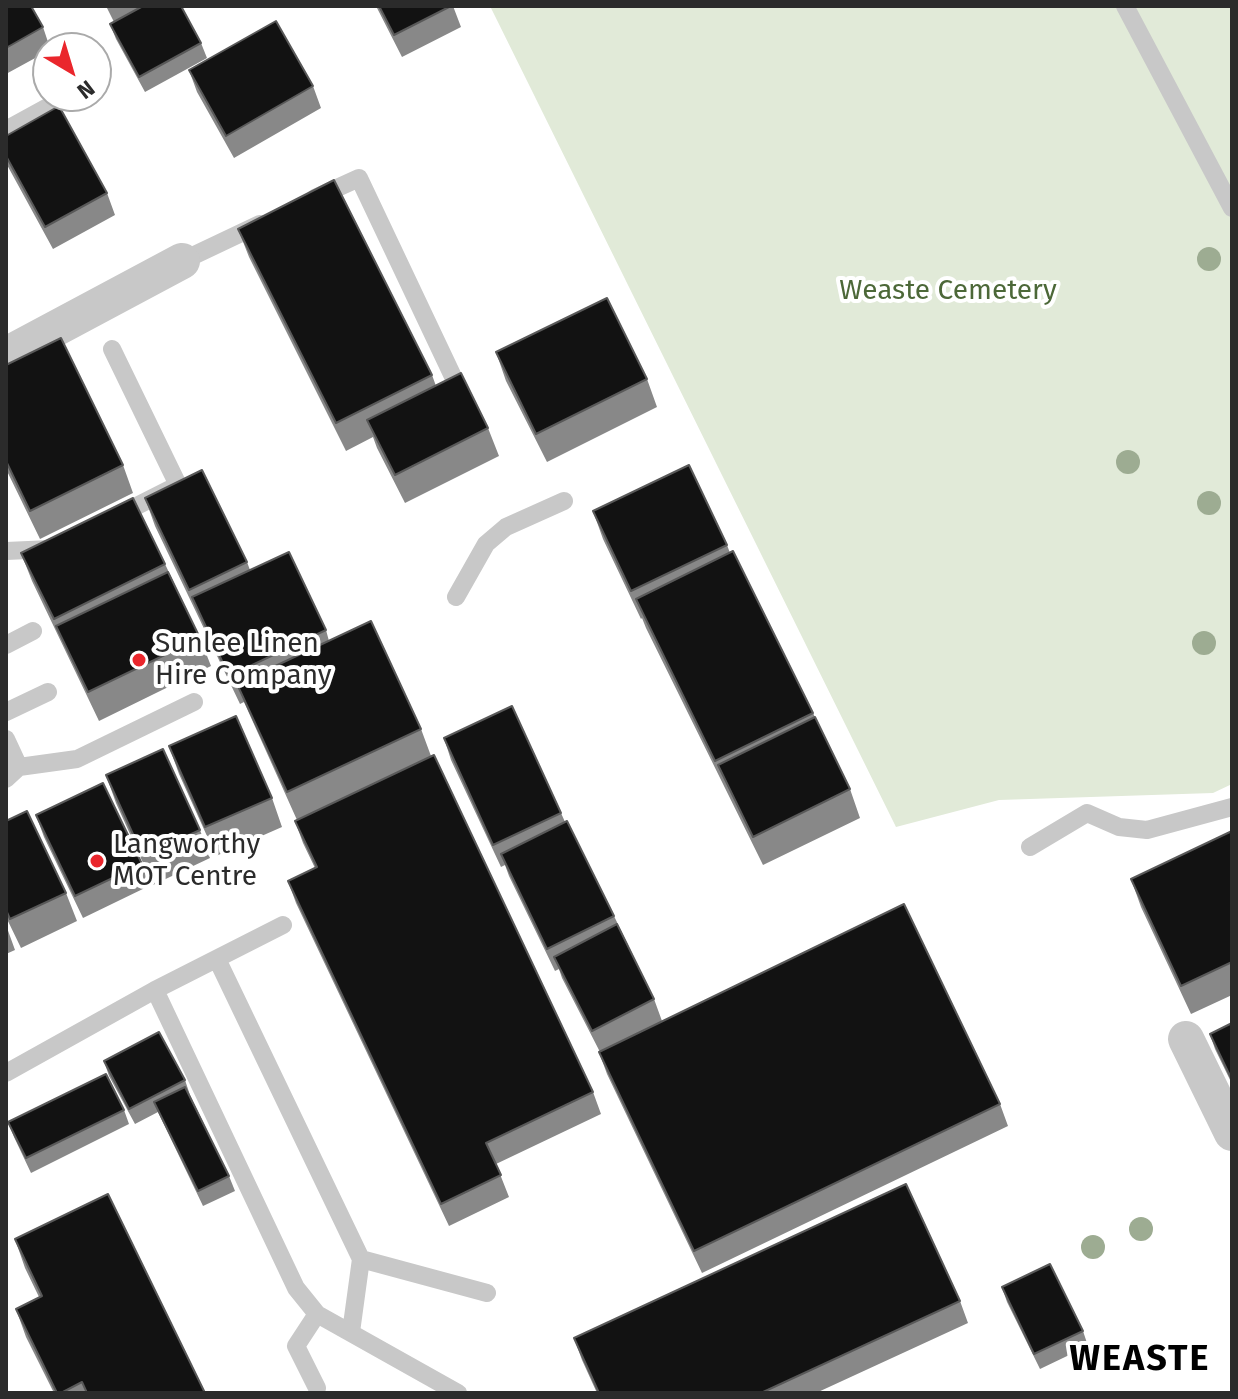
<!DOCTYPE html>
<style>
body{margin:0}
#map{position:relative;width:1238px;height:1399px;overflow:hidden;background:#fff;font-family:"Fira Sans",sans-serif}
canvas{display:block}
.frame{position:absolute;inset:0;border:8px solid #2b2b2b;pointer-events:none}
.north{position:absolute;left:32px;top:32px;width:80px;height:80px;box-sizing:border-box;background:#fff;border:2px solid #aaa;border-radius:50%;rotate:142deg;font-size:22px;font-weight:700;line-height:32px;text-align:center;color:#2b2b2b}
.north::after{content:'';display:block;margin:auto;width:28px;height:36px;background:#ea262c;clip-path:polygon(50% 0,100% 100%,50% 72%,0 100%)}
</style>
<div id="map">
<canvas width="1238" height="1399"></canvas>
<div class="frame"></div>
<div class="north">N</div>
</div>
<script>
const g = document.querySelector('canvas').getContext('2d');
g.lineJoin = 'round';
function fillPath(path, color) { g.fillStyle = color; g.fill(path, 'evenodd'); }
const poly = rows => new Path2D(rows.map(r => 'M' + r).join(''));
function strokePath(path, color, width, dash) { g.strokeStyle = color; g.lineWidth = width; g.lineCap = dash ? 'butt' : 'round'; g.setLineDash(dash || []); g.stroke(path); }
function write(font, color, halo, rows, align = 'center') {
  g.font = font + ' "Fira Sans",sans-serif'; g.lineWidth = 8; g.setLineDash([]); g.textBaseline = 'middle'; g.strokeStyle = halo; g.fillStyle = color; for (const [text, x, y, turn = 0] of rows) {
    g.save(); g.translate(x, y); g.rotate((+turn || 0) * Math.PI / 180); g.textAlign = isNaN(turn) ? turn : align; if (halo) g.strokeText(text, 0, 0); g.fillText(text, 0, 0); g.restore();
  }
}
fillPath(poly([
 [490,6,1232,6,1232,784,1213,793,999,800,896,827]
]), '#e1ead8');
strokePath(poly([
 [1125,6,1232,208],
 [6,130,68,96],
 [315,198,359,178,457,385],
 [182,261,260,224],
 [112,349,178,485,117,516],
 [6,551,51,549],
 [456,597,486,544,506,527,564,501],
 [6,645,33,631],
 [6,712,48,692],
 [6,739,19,767],
 [6,779,19,767,77,759,194,702],
 [1030,847,1087,813,1119,827,1147,830,1232,807],
 [217,959,361,1259,351,1332],
 [155,990,296,1288,317,1314,458,1393],
 [6,1073,155,990,283,925],
 [361,1259,487,1293],
 [317,1388,296,1346,317,1314]
]), '#c8c8c8', 18);
strokePath(poly([
 [6,355,182,261],
 [1186,1039,1232,1133]
]), '#c8c8c8', 36);
g.fillStyle = '#9dac92';
for (const [x, y] of [
 [1209,259],
 [1128,462],
 [1209,503],
 [1204,643],
 [1141,1229],
 [1093,1247]
]) { g.beginPath(); g.arc(x, y, 12, 0, 2 * Math.PI); g.fill(); }
fillPath(poly([
 [6,6,43,27,50,48,48,48,48,51,6,74],
 [106,6,181,6,201,43,207,58,145,92,116,39,110,24,114,22],
 [376,6,453,6,461,27,402,57],
 [189,70,313,86,321,108,234,158,197,92],
 [6,136,107,193,115,215,53,249,6,163],
 [238,229,432,375,436,386,488,428,499,456,405,503,377,448,373,437,346,451,249,257],
 [496,352,647,379,657,407,547,462,506,381],
 [6,365,123,465,133,493,40,539,6,469],
 [145,498,247,562,250,570,326,630,329,641,421,729,431,756,593,1092,601,1114,496,1164,509,1197,449,1226,296,903,288,881,315,868,303,843,295,821,297,820,244,702,240,704,155,526],
 [593,511,727,545,730,553,813,713,850,789,860,818,763,865,646,628,642,618,641,619,603,539],
 [21,553,165,564,200,638,211,666,99,721,32,581],
 [444,738,561,813,565,822,614,916,654,999,662,1021,1000,1104,1008,1126,702,1273,607,1074,599,1052,600,1052,562,978,559,969,555,971,509,876,505,865,501,867,451,760],
 [169,746,272,798,282,827,216,856,179,774],
 [106,775,200,830,210,858,153,885,116,803],
 [36,815,142,864,149,886,83,918,44,837],
 [6,821,66,893,77,921,21,948,6,917],
 [1232,831,1232,995,1191,1014,1141,907,1131,879],
 [6,925,15,950,6,954],
 [1232,1023,1232,1084,1215,1049,1210,1034],
 [104,1061,185,1080,190,1095,229,1176,235,1191,203,1206,158,1112,135,1124,109,1076],
 [124,1110,129,1124,31,1173,14,1137,8,1122],
 [15,1239,205,1393,54,1393,26,1337,16,1309,39,1297,25,1268],
 [1002,1287,1083,1331,1088,1346,1040,1369,1007,1302],
 [960,1301,968,1323,816,1393,597,1393,582,1360,574,1338]
]), '#888');
const building = poly([
 [6,6,31,6,43,27,6,48,6,6],
 [143,6,181,6,201,43,139,77,110,24,143,6],
 [379,6,451,6,394,35,379,6],
 [276,21,313,86,226,136,189,70,276,21],
 [59,106,107,193,45,227,6,156,6,136,59,106],
 [334,180,432,375,336,423,238,229,334,180],
 [607,298,647,379,536,434,496,352,607,298],
 [61,338,123,465,30,511,6,461,6,365,61,338],
 [461,373,488,428,395,475,367,420,461,373],
 [689,465,727,545,631,591,593,511,689,465],
 [202,470,247,562,189,590,145,498,202,470],
 [133,498,165,564,54,619,21,553,133,498],
 [733,551,813,713,715,761,636,599,733,551],
 [289,552,326,630,229,676,192,597,289,552],
 [168,572,200,638,88,692,56,626,168,572],
 [371,621,421,729,287,792,237,684,371,621],
 [512,706,561,813,493,845,444,738,512,706],
 [236,716,272,798,205,827,169,746,236,716],
 [815,717,850,789,753,837,718,765,815,717],
 [163,749,200,830,143,856,106,775,163,749],
 [434,755,593,1092,486,1143,501,1175,441,1204,288,881,317,867,295,821,434,755],
 [103,783,142,864,75,896,36,815,103,783],
 [27,811,66,893,10,919,6,910,6,821,27,811],
 [567,821,614,916,547,949,501,854,567,821],
 [1232,831,1232,962,1181,986,1131,879,1232,831],
 [904,904,1000,1104,694,1251,599,1052,904,904],
 [617,924,654,999,592,1031,554,957,617,924],
 [1232,1023,1232,1080,1210,1034,1232,1023],
 [159,1032,185,1080,129,1109,104,1061,159,1032],
 [106,1074,124,1110,26,1158,8,1122,106,1074],
 [185,1087,229,1176,198,1191,154,1102,185,1087],
 [906,1184,960,1301,761,1393,599,1393,574,1338,906,1184],
 [108,1194,205,1393,87,1393,82,1382,61,1393,57,1393,16,1309,42,1296,15,1239,108,1194],
 [1050,1264,1083,1331,1034,1354,1002,1287,1050,1264]
]);
fillPath(building, '#121212');
strokePath(building, '#595959', 2);
for (const [x, y, r, color] of [
 [139,660,8,"#ea262c"],
 [97,861,8,"#ea262c"]
]) { const dot = new Path2D(); dot.arc(x, y, r, 0, 2 * Math.PI); g.fillStyle = color; g.fill(dot); strokePath(dot, '#fff', 3); }
write('28px', '#4c6838', '#fff', [
 ["Weaste Cemetery",948,291]
]);
write('28px', '#2b2b2b', '#fff', [
 ["Sunlee Linen",155,644],
 ["Hire Company",155,676],
 ["Langworthy",113,845],
 ["MOT Centre",113,877]
], 'left');
g.letterSpacing = '2px';
write('bold 36px', '#000', '#fff', [
 ["WEASTE",1140,1360]
]);
g.letterSpacing = '0px';
</script>
